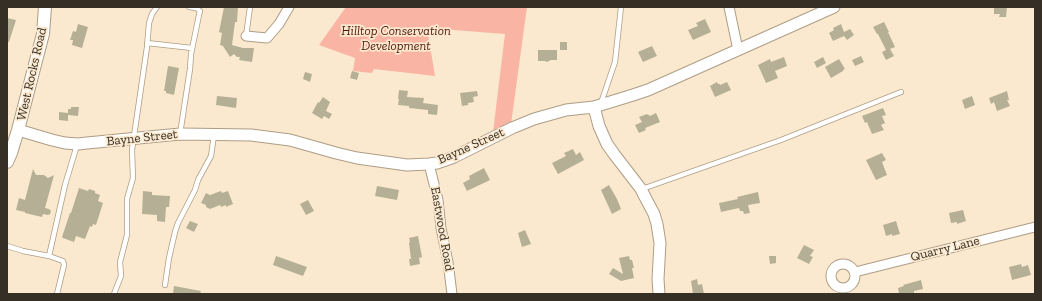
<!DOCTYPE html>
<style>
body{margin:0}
#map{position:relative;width:1042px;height:301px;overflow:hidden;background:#fbe9cf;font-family:"Zilla Slab",serif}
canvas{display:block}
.frame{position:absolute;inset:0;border:8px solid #362f25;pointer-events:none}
</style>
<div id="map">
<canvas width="1042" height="301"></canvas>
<div class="frame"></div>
</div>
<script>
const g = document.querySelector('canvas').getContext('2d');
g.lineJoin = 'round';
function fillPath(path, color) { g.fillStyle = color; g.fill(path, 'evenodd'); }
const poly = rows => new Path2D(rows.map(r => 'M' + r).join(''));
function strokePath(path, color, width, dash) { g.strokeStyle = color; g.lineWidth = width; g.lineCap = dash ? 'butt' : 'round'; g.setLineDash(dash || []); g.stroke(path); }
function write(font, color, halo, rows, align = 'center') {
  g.font = font + ' "Zilla Slab",serif'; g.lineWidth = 3.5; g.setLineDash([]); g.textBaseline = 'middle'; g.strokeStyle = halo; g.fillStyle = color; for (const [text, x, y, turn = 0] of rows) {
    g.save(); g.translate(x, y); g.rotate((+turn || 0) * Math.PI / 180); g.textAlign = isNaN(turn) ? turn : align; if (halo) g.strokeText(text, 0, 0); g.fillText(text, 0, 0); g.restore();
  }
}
fillPath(poly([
 [346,7,527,7,511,124,493,132,505,34,427,28,435,76,374,69,372,73,353,71,355,58,319,45]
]), '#fab4a4');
fillPath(poly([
 [224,7,238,7,237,22,235,22,232,45,243,48,254,48,252,62,239,60,240,57,237,57,234,54,230,57,223,46,220,45,222,33,219,32],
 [994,7,1007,7,1006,17,999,17,1000,14,994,14],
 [7,18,16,20,9,42,7,42],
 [705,19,711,32,693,40,688,30,698,26,696,23],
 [884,22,889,32,888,32,895,47,890,49,894,56,886,60,882,52,886,50,878,34,877,34,873,27],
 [78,24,88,27,82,48,72,45,73,40,70,40,73,31,76,32],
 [841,24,844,32,850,29,854,35,847,40,844,36,833,41,829,33,834,30,833,28],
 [560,42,567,42,567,50,560,50],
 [652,46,657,56,643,62,638,52],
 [538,50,557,50,557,60,551,60,547,62,545,61,538,61],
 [861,56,864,62,855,66,852,60],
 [784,57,787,66,775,71,778,78,766,83,758,65,770,59,771,62],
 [823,57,826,63,817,68,814,62],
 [839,59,845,69,843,70,843,71,831,78,825,67],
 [168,66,179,68,174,95,166,93,166,91,164,91],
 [352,71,359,73,357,80,350,78],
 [305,72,312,74,310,82,303,79],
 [717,82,718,84,720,84,720,85,727,82,731,90,715,97,710,86],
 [399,90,408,91,407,97,424,98,423,103,438,105,437,115,428,114,428,110,409,108,409,106,398,105,399,99,398,99],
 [477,91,478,96,473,97,474,102,468,103,468,105,462,106,460,93],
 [1007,91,1009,100,1007,100,1010,106,997,111,994,102,991,104,989,98],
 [217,96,237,98,236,108,216,105],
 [972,96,975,105,965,109,962,100],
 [323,97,330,102,326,111,332,114,329,119,324,116,322,119,312,113,318,102,319,103],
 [71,107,79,107,78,116,68,115,68,121,59,120,59,112,68,113,68,109,71,109],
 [883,108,886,115,882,116,885,123,881,125,884,130,872,134,867,122,865,123,862,116],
 [656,113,660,122,645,128,646,130,639,133,635,125,642,122,639,117,647,114,648,115,649,115,650,116],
 [573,149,576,155,580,152,584,160,558,174,552,163,566,156,564,153],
 [882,153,886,160,882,162,887,175,876,180,866,160],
 [484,168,490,180,467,191,463,183,470,179,469,176],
 [33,169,36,175,44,175,48,178,54,175,45,208,49,209,51,211,50,214,48,215,43,214,42,217,25,213,25,212,16,210,19,198,25,200],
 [609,185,617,199,621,209,612,214,601,190],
 [377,186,399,190,397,200,375,196],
 [79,188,88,191,89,189,95,191,95,193,100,195,98,201,103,203,96,225,93,224,92,227,90,226,85,239,76,236,74,242,63,238,62,237,70,213,71,213],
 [143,191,152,192,152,195,170,196,169,207,166,207,165,222,157,221,157,215,142,214],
 [221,191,222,193,228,191,233,204,226,207,226,205,221,207,220,205,210,209,206,207,206,205,201,203,206,193,210,195],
 [758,192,760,203,748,205,750,213,744,214,743,211,740,211,739,208,721,212,719,203,738,199,737,197],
 [308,200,314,211,306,215,300,204],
 [963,210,966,221,957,224,957,222,951,223,949,213],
 [190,221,198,224,194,232,186,228],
 [896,221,900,234,892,236,892,234,886,236,883,225],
 [525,230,531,244,522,247,518,233],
 [418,236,422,257,419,258,420,264,410,266,409,259,411,259,409,243,410,242,409,238],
 [804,245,814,250,810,256,813,257,809,264,797,258],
 [276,256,307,267,303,276,273,265],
 [629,256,630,260,632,260,634,268,632,268,634,278,621,281,609,274,613,268,623,274,619,258],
 [769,256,776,256,776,263,770,264],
 [1021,264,1022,267,1028,265,1031,275,1012,280,1009,267],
 [697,279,698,285,702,284,704,294,693,294,691,281],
 [921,280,923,289,914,291,914,294,899,294,898,288,904,286,903,285],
 [174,286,201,291,200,294,173,294]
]), '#b5b095');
const service = poly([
 [246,36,250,7],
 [147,43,192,48],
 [601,103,615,62,621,7],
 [180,134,190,69,191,54,199,15,200,11,196,8,189,7],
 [642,189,781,140,901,92],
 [7,246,23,251,49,256,65,185,77,145],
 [49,256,63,261,64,265,57,294],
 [165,285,169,258,175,232,178,223,195,190,198,180,211,156,214,135],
 [114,294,121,276,120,262,127,235,127,199,133,178,132,150,147,47,149,23,152,14,157,7]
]);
const minor = poly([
 [729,7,738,50],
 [246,36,267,38,279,24,289,7],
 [429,164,438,200,441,228,448,262,452,294],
 '831 276a12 12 0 1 1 24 0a12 12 0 1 1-24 0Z',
 [855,272,1035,227]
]);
const tertiary = poly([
 [594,107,599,126,607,144,614,154,641,189,645,197,654,214,657,224,660,243,658,279,659,294],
 [18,130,52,140,65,143,78,144,87,143,180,134,251,135,290,140,336,153,357,158,407,165,429,164,437,163,454,157,512,128,534,119,566,110,594,107,633,95,648,90,834,7]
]);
const secondary = poly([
 [7,162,11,153,18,130,38,53,43,34,45,7]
]);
strokePath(service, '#ae9d85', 6);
strokePath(minor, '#ae9d85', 11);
strokePath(tertiary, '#ae9d85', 13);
strokePath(secondary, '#ae9d85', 14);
strokePath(service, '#fff', 4.5);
strokePath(minor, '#fff', 9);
strokePath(tertiary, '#fff', 11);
strokePath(secondary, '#fff', 12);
write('italic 13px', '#51160a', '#fbe9cf', [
 ["Hilltop Conservation",396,31],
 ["Development",396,46]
]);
write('13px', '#362f25', '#fbe9cf', [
 ["West Rocks Road",32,74,-77],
 ["Bayne Street",142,138,-6],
 ["Bayne Street",471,146,-24],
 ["Eastwood Road",442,229,80],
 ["Quarry Lane",945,249,-14]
]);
</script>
